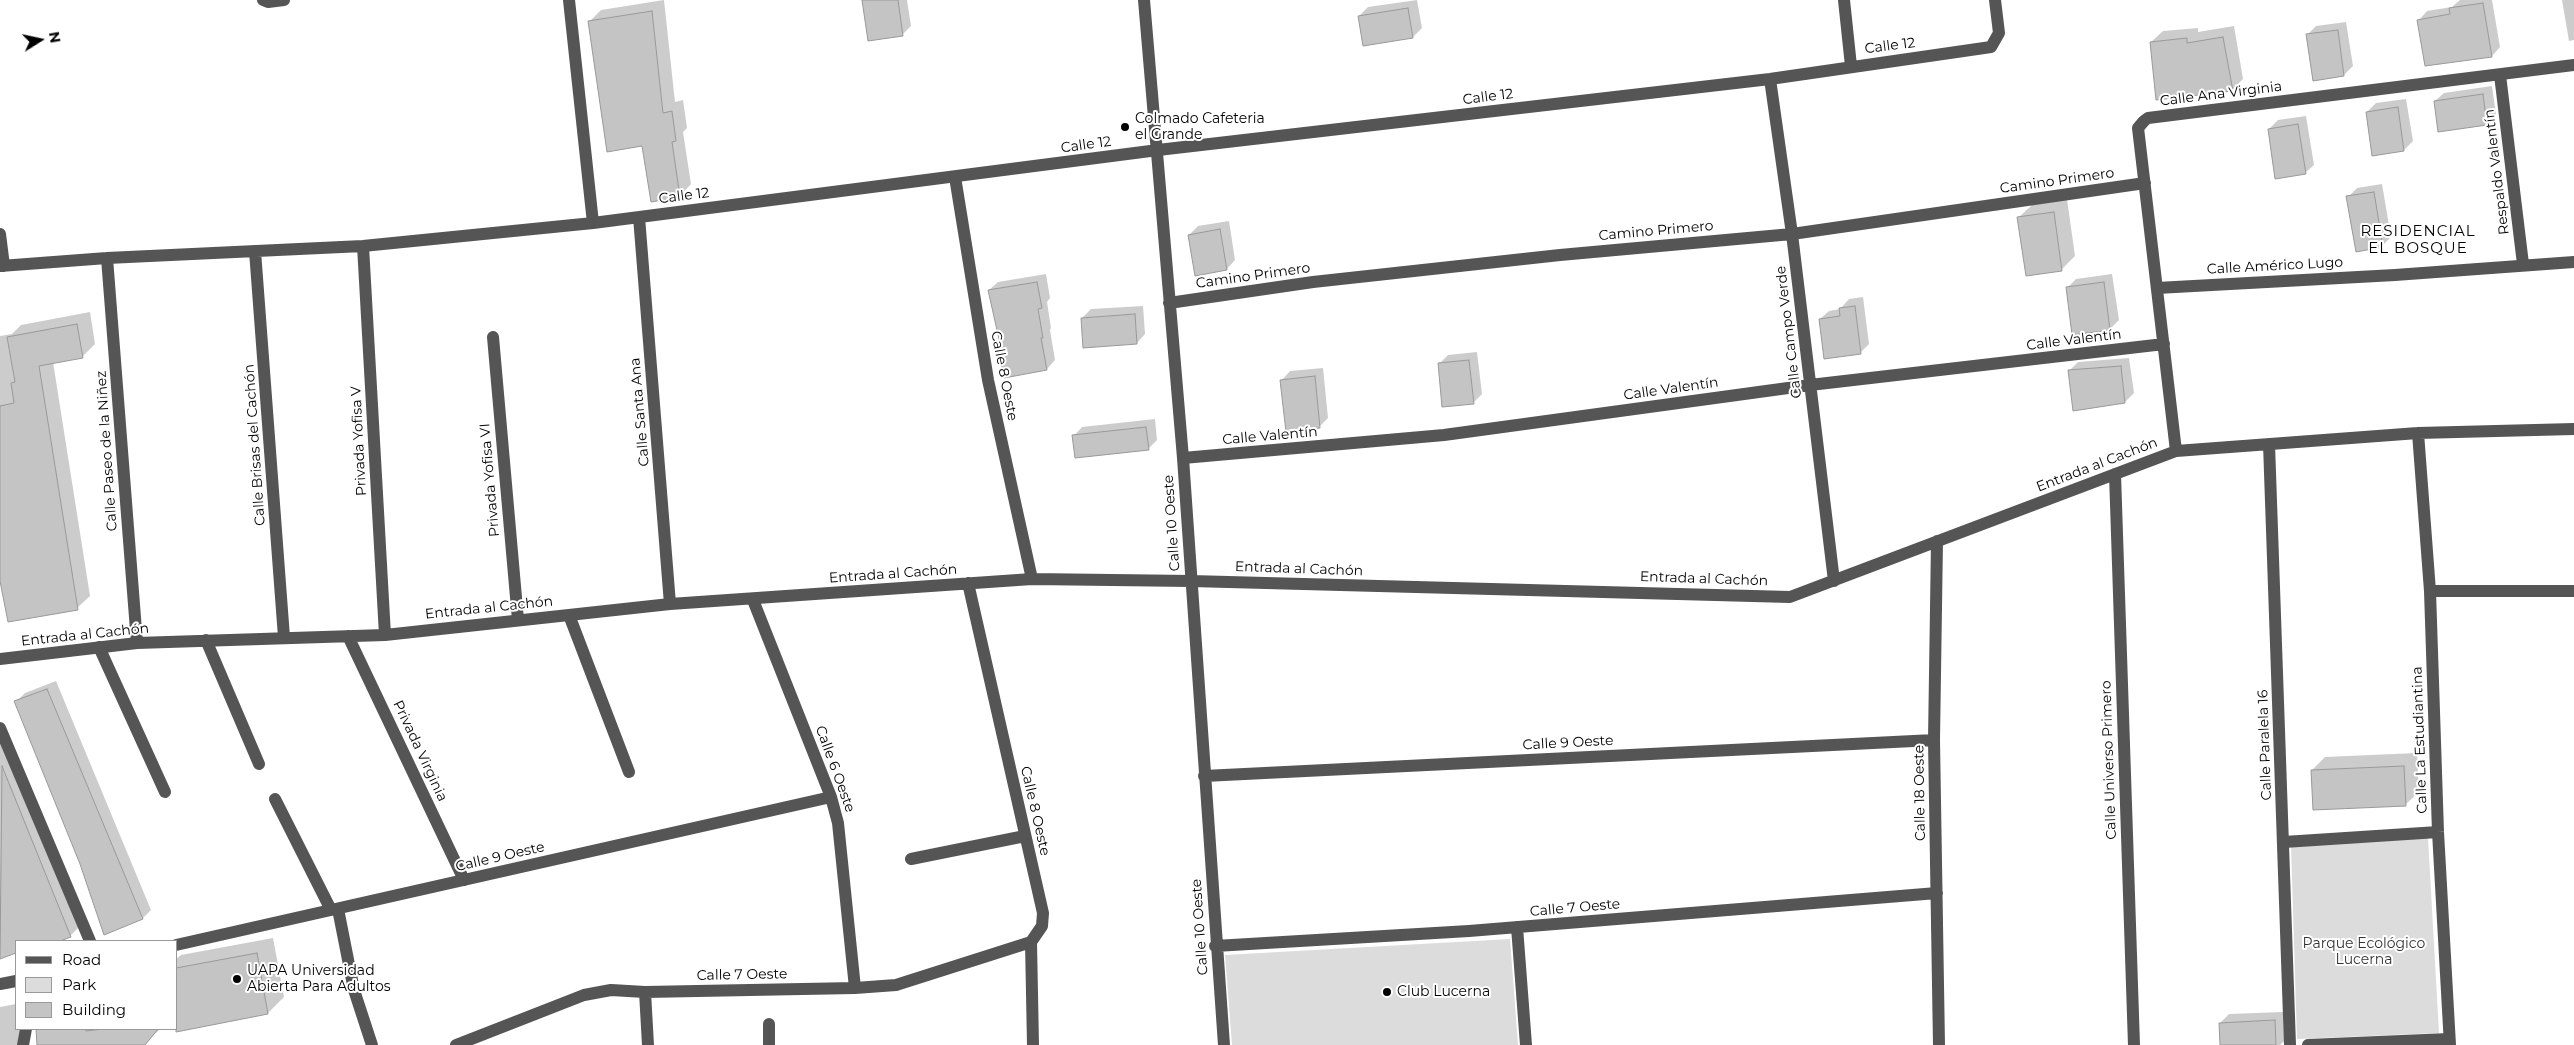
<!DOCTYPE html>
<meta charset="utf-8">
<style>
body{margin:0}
#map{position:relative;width:2574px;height:1045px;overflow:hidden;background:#fff;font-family:Montserrat,sans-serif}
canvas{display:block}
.legend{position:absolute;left:15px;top:940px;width:162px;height:90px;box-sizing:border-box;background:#fff;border:1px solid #999;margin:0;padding:6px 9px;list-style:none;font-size:15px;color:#000}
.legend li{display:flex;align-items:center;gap:10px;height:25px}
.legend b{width:25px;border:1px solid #999}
.north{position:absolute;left:15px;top:15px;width:50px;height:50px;-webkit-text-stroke:4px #fff;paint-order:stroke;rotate:80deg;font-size:14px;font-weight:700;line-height:20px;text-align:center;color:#000}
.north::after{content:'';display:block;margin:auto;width:18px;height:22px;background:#000;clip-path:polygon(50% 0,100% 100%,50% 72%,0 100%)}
</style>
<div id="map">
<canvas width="2574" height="1045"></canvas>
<ul class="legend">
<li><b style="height:6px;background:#555"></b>Road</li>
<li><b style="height:14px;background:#dcdcdc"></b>Park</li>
<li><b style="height:14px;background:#c4c4c4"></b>Building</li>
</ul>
<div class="north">N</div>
</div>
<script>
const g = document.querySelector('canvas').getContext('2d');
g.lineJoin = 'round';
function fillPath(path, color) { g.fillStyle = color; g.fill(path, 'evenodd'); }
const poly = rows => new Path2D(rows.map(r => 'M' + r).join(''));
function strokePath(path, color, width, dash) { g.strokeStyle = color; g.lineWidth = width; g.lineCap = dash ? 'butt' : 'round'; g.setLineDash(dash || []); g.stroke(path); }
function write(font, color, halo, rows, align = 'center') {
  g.font = font + ' Montserrat,sans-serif'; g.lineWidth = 4; g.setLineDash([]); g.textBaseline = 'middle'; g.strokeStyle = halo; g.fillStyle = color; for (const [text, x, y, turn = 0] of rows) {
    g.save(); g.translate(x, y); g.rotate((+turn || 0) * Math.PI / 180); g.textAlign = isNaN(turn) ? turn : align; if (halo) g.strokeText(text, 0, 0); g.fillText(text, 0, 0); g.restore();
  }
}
fillPath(poly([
 [2428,838,2439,1033,2297,1039,2291,845],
 [1510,939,1518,1045,1232,1045,1225,955]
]), '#dcdcdc');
fillPath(poly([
 [664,0,675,102,683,100,687,128,683,132,691,184,680,196,589,22,601,10],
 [864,0,907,0,911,26,903,34],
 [1417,0,1422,28,1413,37,1359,16,1368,7],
 [2460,0,2492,0,2500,47,2492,56,2419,20,2427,11,2452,7],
 [2562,0,2574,0,2574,40,2569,41],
 [2346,22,2353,66,2344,75,2314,80,2307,35,2316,26],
 [2234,26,2243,79,2232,90,2151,42,2163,31,2198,28,2198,32],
 [2492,86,2496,115,2487,124,2439,130,2435,101,2444,93],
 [2406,99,2413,141,2404,150,2374,154,2367,112,2376,103],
 [2306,116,2314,165,2305,173,2269,129,2278,120],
 [2382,184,2391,237,2382,246,2348,197,2357,188],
 [2067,199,2075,256,2062,269,2018,218,2032,205],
 [1229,221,1235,260,1227,269,1189,235,1198,226],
 [1046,274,1050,298,1047,302,1051,328,1050,330,1055,360,1047,369,1000,349,1002,347,989,290,998,282],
 [2112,274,2119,320,2110,329,2067,288,2076,279],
 [1863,297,1869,344,1861,352,1820,319,1829,311,1840,309,1849,299],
 [1143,306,1145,334,1137,343,1082,318,1091,309],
 [90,312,95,344,82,357,53,362,90,596,77,608,0,567,0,336,12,334,21,325],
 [1477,352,1482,394,1473,403,1439,364,1448,355],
 [2129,358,2134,393,2125,402,2069,371,2078,362],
 [1323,368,1328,418,1319,427,1282,380,1290,371],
 [1155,419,1157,440,1148,449,1074,436,1082,427],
 [56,681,151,910,143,918,81,864,16,702,25,693],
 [0,739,79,927,70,936,57,941,16,941,16,951,0,958],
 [2417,753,2419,792,2405,805,2312,770,2325,757],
 [273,938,284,997,268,1013,176,1030,176,959,181,955],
 [16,1004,16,1029,24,1029,21,1045,0,1045,0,1007],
 [2283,1012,2284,1041,2280,1045,2221,1045,2220,1023,2229,1014],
 [37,1029,99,1029,100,1036,105,1029,160,1029,144,1045,39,1045]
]), '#0003');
const building = poly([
 [862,0,898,0,903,36,868,41,862,0],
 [2483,3,2492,57,2425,66,2417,20,2450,14,2449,8,2483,3],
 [1408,8,1413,38,1363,46,1358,16,1408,8],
 [652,11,663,113,672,111,676,141,672,142,680,197,651,202,642,146,607,152,588,21,652,11],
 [2338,30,2344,76,2313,81,2306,34,2338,30],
 [2223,37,2233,91,2156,100,2150,42,2187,38,2187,43,2223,37],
 [2483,94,2487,125,2438,132,2434,101,2483,94],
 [2398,107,2404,151,2372,156,2366,112,2398,107],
 [2298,124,2306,174,2275,179,2268,129,2298,124],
 [2374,192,2383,247,2356,252,2346,196,2374,192],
 [2054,212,2062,271,2026,276,2017,217,2054,212],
 [1220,229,1227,270,1195,276,1188,235,1220,229],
 [1037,282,1042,308,1038,309,1043,338,1041,338,1047,370,1004,378,998,348,1001,348,988,290,1037,282],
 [2104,282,2110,330,2072,335,2066,287,2104,282],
 [1855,306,1861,354,1824,359,1819,319,1840,316,1839,308,1855,306],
 [1135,314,1137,344,1083,348,1081,318,1135,314],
 [77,324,83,358,39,366,78,610,8,622,0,581,0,406,14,403,11,383,15,382,7,337,77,324],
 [1469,360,1474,404,1442,407,1438,363,1469,360],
 [2121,366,2125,403,2073,411,2068,370,2121,366],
 [1315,376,1320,428,1286,432,1280,380,1315,376],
 [1146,427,1149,450,1075,458,1072,435,1146,427],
 [47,689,143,919,104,935,80,864,14,701,47,689],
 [2,766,71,937,60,941,16,941,16,953,0,959,2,766],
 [2404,766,2406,806,2313,810,2311,770,2404,766],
 [257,953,268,1014,176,1032,176,968,257,953],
 [2275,1020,2276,1045,2220,1045,2219,1023,2275,1020],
 [36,1029,85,1029,86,1031,103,1029,158,1029,145,1045,37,1045,36,1029]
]);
fillPath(building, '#c4c4c4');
strokePath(building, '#999', 1);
strokePath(poly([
 [263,0,268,2,284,0],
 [569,0,593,223],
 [1144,0,1183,458,1224,1045],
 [1844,0,1851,66],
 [2500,75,2523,264],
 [1770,79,1792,234,1834,581],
 [955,177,988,380,1032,579],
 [639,217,670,604],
 [0,234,4,266],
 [363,246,385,635],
 [255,251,284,637],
 [107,258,137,643],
 [0,266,107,258,363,246,593,223,1158,150,1770,79,1991,47,1999,33,1995,0],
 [2157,288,2395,275,2574,262],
 [1169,303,1313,282,1560,255,1792,234,2145,183],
 [493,337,518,620],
 [2418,433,2430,591,2438,832,2450,1045],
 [2269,444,2290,1045],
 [2176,451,2138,128,2144,121,2148,118,2574,65],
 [1183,458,1444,435,1810,385,2164,344],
 [2115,474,2134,1045],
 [1937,541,1934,740,1939,1045],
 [968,583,1043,913,1042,926,1031,942,1033,1045],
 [2430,591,2574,591],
 [753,600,831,797,838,823,855,988],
 [569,615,629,772],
 [348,636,464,880],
 [206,640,259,764],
 [99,647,165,792],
 [0,659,137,643,385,635,670,604,1032,579,1191,581,1790,597,2176,451,2418,433,2574,429],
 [0,728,90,941],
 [1204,776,1934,740],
 [275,799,331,910],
 [2284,842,2438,832],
 [911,859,1025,836],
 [338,909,354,990,372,1045],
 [1517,927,1526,1045],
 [176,945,831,797],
 [1215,946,1469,931,1937,893],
 [0,984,16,981],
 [645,992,648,1045],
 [769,1024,769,1045],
 [23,1045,26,1029],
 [456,1045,584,995,611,990,645,992,855,988,896,985,1031,942],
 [2308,1045,2449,1039]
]), '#555', 12);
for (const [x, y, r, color] of [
 [1125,127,5,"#000"],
 [237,979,5,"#000"],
 [1387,992,5,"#000"]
]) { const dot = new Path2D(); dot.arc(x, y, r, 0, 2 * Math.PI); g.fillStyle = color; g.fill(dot); strokePath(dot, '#fff', 2); }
write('14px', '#000', '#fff', [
 ["Calle 12",1890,46,-7],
 ["Calle Ana Virginia",2221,94,-7],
 ["Calle 12",1488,97,-7],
 ["Calle 12",1086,145,-8],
 ["Respaldo Valentín",2497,172,-97],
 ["Camino Primero",2057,181,-8],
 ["Calle 12",684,196,-7],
 ["Camino Primero",1656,231,-5],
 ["Calle Américo Lugo",2275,266,-3],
 ["Camino Primero",1253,276,-8],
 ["Calle Campo Verde",1789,332,-97],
 ["Calle Valentín",2074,340,-7],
 ["Calle 8 Oeste",1004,376,79],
 ["Calle Valentín",1671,389,-8],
 ["Calle Santa Ana",640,412,-95],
 ["Calle Valentín",1270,436,-5],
 ["Privada Yofisa V",359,441,-93],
 ["Calle Brisas del Cachón",255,445,-94],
 ["Calle Paseo de la Niñez",107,451,-94],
 ["Entrada al Cachón",2097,465,-21],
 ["Privada Yofisa VI",490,480,-95],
 ["Calle 10 Oeste",1172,523,-94],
 ["Entrada al Cachón",1299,569,2],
 ["Entrada al Cachón",893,574,-4],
 ["Entrada al Cachón",1704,579,2],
 ["Entrada al Cachón",489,608,-6],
 ["Entrada al Cachón",85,635,-6],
 ["Calle La Estudiantina",2420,740,-92],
 ["Calle 9 Oeste",1568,743,-3],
 ["Calle Paralela 16",2265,745,-92],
 ["Privada Virginia",420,751,65],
 ["Calle Universo Primero",2109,760,-92],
 ["Calle 6 Oeste",835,769,70],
 ["Calle 18 Oeste",1920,793,-91],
 ["Calle 8 Oeste",1035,811,77],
 ["Calle 9 Oeste",500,857,-13],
 ["Calle 7 Oeste",1575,908,-5],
 ["Calle 10 Oeste",1200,927,-94],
 ["Calle 7 Oeste",742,975,-1]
]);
write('14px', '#000', '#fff', [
 ["Colmado Cafeteria",1135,119],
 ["el Grande",1135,135],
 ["UAPA Universidad",247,971],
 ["Abierta Para Adultos",247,987],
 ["Club Lucerna",1397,992]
], 'left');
write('14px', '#333', '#fff', [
 ["Parque Ecológico",2364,944],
 ["Lucerna",2364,960]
]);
g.letterSpacing = '1px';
write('15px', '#000', '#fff', [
 ["RESIDENCIAL",2418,232],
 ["EL BOSQUE",2418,249]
]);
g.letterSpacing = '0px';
</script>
